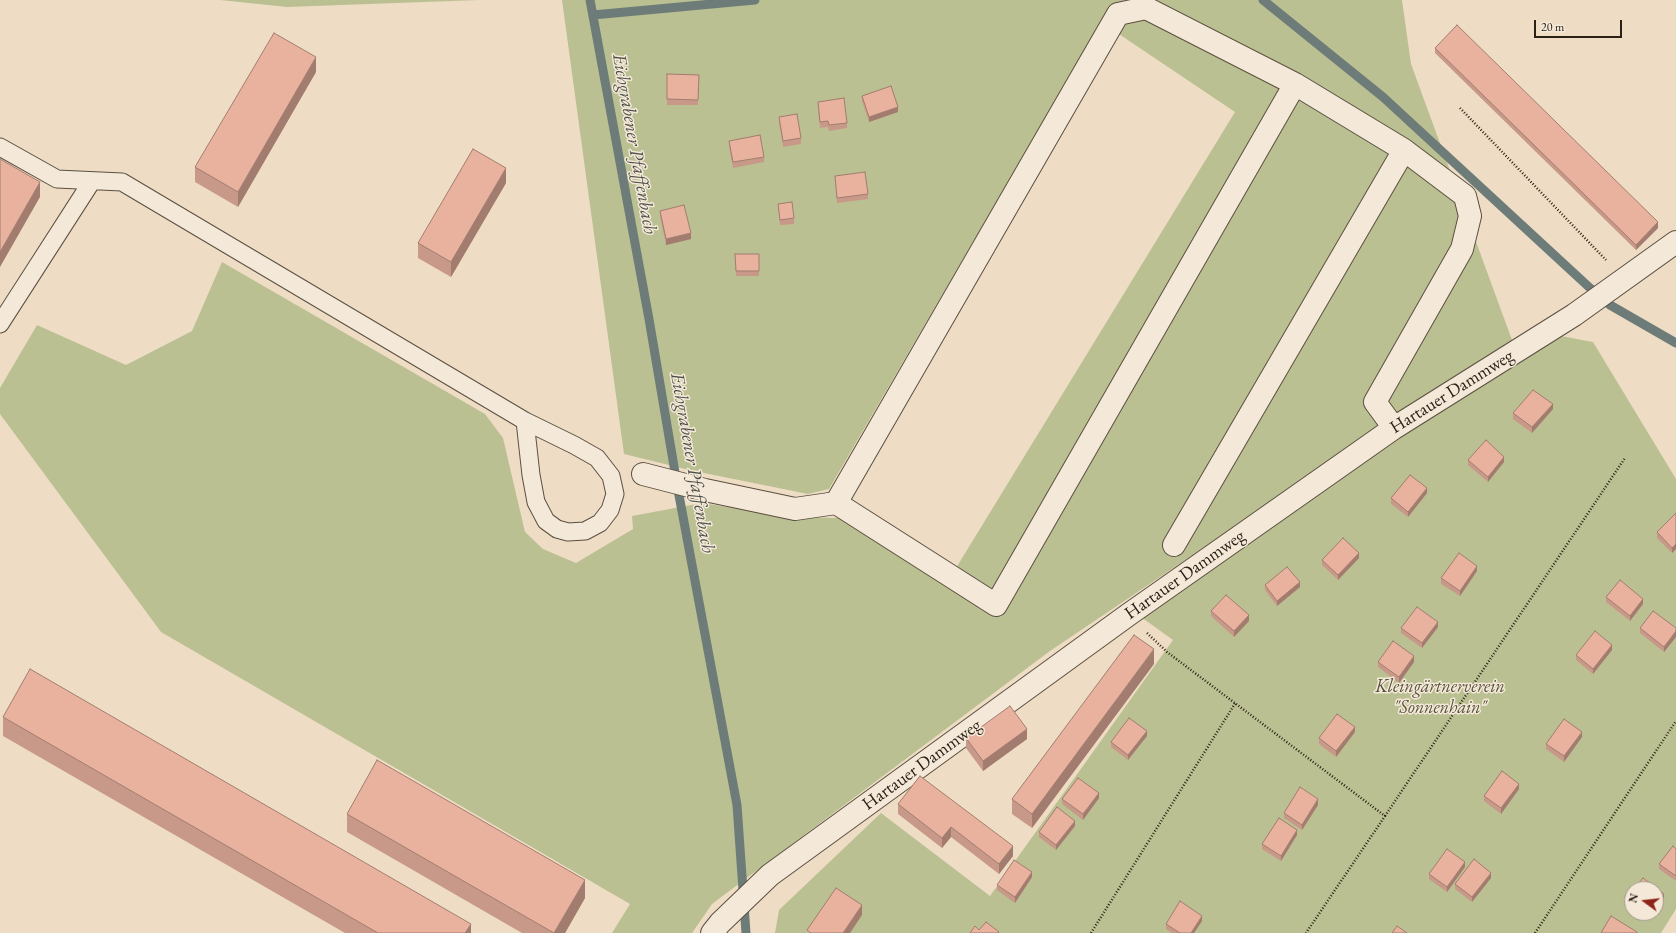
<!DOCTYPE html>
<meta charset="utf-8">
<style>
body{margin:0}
#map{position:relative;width:1676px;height:933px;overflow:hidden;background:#eeddc4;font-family:"EB Garamond",serif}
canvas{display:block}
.north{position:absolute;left:1624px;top:881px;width:40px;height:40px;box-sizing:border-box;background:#f4e9d9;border:1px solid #a3998b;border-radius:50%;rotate:285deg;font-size:11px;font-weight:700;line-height:16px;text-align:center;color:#2a2015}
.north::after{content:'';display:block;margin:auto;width:14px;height:18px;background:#8f2418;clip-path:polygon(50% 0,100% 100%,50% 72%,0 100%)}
.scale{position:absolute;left:1534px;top:20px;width:88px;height:18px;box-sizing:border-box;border:2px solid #2a2015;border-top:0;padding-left:5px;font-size:12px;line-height:14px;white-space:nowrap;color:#2a2015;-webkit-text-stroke:3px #f4e9d9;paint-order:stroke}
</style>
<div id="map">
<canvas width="1676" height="933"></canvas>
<div class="north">N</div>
<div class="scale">20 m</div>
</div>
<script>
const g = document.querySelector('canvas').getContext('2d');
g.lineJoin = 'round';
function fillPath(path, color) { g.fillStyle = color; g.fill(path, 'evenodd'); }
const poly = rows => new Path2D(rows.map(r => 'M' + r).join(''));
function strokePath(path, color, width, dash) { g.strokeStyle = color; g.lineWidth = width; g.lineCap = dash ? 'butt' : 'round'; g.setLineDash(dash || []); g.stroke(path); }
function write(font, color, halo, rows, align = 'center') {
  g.font = font + ' "EB Garamond",serif'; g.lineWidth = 3; g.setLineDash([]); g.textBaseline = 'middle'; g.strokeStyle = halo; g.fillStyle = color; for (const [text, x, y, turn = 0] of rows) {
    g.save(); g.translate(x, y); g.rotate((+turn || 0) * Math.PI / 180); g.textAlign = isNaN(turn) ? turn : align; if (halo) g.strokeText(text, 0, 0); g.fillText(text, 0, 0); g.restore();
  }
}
fillPath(poly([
 [220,0,479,0,287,7],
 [562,0,1402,0,1411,64,1512,340,1050,651,712,904,692,933,612,933,630,904,161,632,0,414,0,388,37,325,126,365,192,331,222,262,485,414,503,438,525,532,543,549,576,563,633,529,632,516,702,503,793,517,841,518,945,586,1235,112,1101,22,829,489,808,494,689,470,624,454],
 [1561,336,1593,342,1676,479,1676,909,1661,933,775,933,779,910,881,813,990,896,1173,640,1141,617,1403,436],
 [1632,889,1656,889,1656,913,1632,913]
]), '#bbc092');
strokePath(poly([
 [590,0,649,319,678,490,737,805,746,933],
 [1263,0,1383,97,1590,288,1610,305,1676,343],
 [593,15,755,0]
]), '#6e7c79', 9);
const lane = poly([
 [0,147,57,179,122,182,525,421,574,445,597,458,611,476,615,494,610,510,600,523,585,531,568,532,557,529,546,521,536,502,531,475,525,421],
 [0,324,92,181]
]);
const street = poly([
 [643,474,705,490,795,509,836,503,1118,14,1146,8,1295,84,1404,150,1465,196,1470,216,1462,249,1375,402,1394,428],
 [836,503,996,605,1295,84],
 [1174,545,1404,150],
 [712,933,720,923,770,875,1128,615,1394,428,1574,315,1676,242]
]);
strokePath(lane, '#5b4f41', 19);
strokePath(street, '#5b4f41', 24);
strokePath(poly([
 [1460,108,1606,260],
 [1147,633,1167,652,1385,816,1306,933],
 [1385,816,1625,458],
 [1091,933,1236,702],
 [1535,933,1676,721]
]), '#2a2015', 2.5, [1, 2]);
strokePath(lane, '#f4e9d9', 17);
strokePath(street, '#f4e9d9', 22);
fillPath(poly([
 [1435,48,1658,228,1636,250,1435,53],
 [316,72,238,207,195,182,195,167],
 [667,74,699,75,698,105,667,105],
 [862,96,898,112,869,122,862,101],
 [818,102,847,123,847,128,829,131,828,127,820,128,818,107],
 [779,117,801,138,801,144,783,147,779,122],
 [729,141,764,157,764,162,733,168,729,146],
 [835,176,868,194,868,199,837,203],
 [506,183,451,277,418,258,418,243],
 [778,204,794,218,794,224,780,225],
 [660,211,691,239,666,245,660,216],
 [735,254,759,254,759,276,736,276],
 [1553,409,1532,433,1513,419,1513,413],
 [1468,460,1504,462,1488,482,1468,465],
 [1427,493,1408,517,1391,504,1391,498],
 [1676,513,1676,549,1672,553,1657,538,1657,532],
 [1359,558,1338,580,1322,565,1322,560],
 [1477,571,1460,596,1441,584,1441,578],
 [1265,585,1300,587,1277,606,1265,590],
 [1606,597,1643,604,1630,621,1606,602],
 [1211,611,1249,621,1234,637,1211,616],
 [1438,627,1422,648,1401,633,1401,628],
 [1640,628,1676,628,1676,637,1664,652,1640,633],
 [1612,650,1593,674,1576,660,1576,655],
 [1378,662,1414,662,1399,683,1378,667],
 [1154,664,1032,828,1012,814,1012,799],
 [3,717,471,933,345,933,3,736],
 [1355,732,1336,757,1319,744,1319,738],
 [1147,736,1128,760,1111,747,1111,742],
 [1582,737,1564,762,1546,749,1546,744],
 [966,738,1027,739,983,771,966,748],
 [920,776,1013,856,999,874,951,837,942,848,898,814,898,804],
 [1519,789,1501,814,1484,801,1484,796],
 [1099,798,1083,820,1062,804,1062,799],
 [1318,805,1302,830,1284,818,1284,813],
 [347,814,585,898,565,933,522,933,347,832],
 [1075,826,1056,850,1039,837,1039,832],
 [1297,835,1281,861,1262,849,1262,844],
 [1676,849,1676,881,1659,869,1659,864],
 [1465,867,1447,892,1429,879,1429,874],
 [1032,877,1015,903,997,890,997,885],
 [1491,878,1472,902,1455,889,1455,884],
 [1632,892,1632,908,1627,904,1627,898],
 [1638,913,1653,913,1647,920],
 [1202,921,1194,933,1172,933,1166,929,1166,924]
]), '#c89989');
fillPath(poly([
 [316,57,316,72,238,207,238,192],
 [898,107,898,112,869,122,869,117],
 [506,168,506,183,451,277,451,262],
 [40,182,40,197,0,267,0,252],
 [1658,222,1658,228,1636,250,1636,245],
 [691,233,691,239,666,245,666,239],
 [1553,404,1553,409,1532,433,1532,427],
 [1504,457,1504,462,1488,482,1488,477],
 [1427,488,1427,493,1408,517,1408,512],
 [1676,544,1676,549,1672,553,1672,548],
 [1359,553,1359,558,1338,580,1338,575],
 [1477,566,1477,571,1460,596,1460,591],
 [1300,582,1300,587,1277,606,1277,601],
 [1643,599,1643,604,1630,621,1630,616],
 [1249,615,1249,621,1234,637,1234,631],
 [1438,622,1438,627,1422,648,1422,643],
 [1676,631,1676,637,1664,652,1664,647],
 [1612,645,1612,650,1593,674,1593,669],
 [1154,649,1154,664,1032,828,1032,814],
 [1414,656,1414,662,1399,683,1399,677],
 [1355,727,1355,732,1336,757,1336,751],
 [1027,729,1027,739,983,771,983,761],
 [1147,731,1147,736,1128,760,1128,755],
 [1582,732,1582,737,1564,762,1564,756],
 [1519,784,1519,789,1501,814,1501,808],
 [1099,793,1099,798,1083,820,1083,814],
 [1318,799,1318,805,1302,830,1302,825],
 [1075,821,1075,826,1056,850,1056,845],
 [951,827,951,837,942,848,942,838],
 [1297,830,1297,835,1281,861,1281,856],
 [1013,846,1013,856,999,874,999,864],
 [1465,862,1465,867,1447,892,1447,887],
 [1032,872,1032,877,1015,903,1015,897],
 [1491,873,1491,878,1472,902,1472,897],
 [585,880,585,898,565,933,554,933],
 [1664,894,1664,900,1656,909,1656,904],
 [862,905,862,915,850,933,843,933],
 [1649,913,1653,913,1647,920,1647,915],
 [1202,916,1202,921,1194,933,1191,933],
 [471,924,471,933,465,933]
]), '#a27d6f');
const building = poly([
 [1457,25,1658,222,1636,245,1435,48,1457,25],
 [274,33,316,57,238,192,195,167,274,33],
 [667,74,699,75,698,100,667,99,667,74],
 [891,86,898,107,869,117,862,96,891,86],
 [844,98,847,123,829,125,828,121,820,122,818,102,844,98],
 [797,114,801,138,783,141,779,117,797,114],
 [760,135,764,157,733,162,729,141,760,135],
 [473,149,506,168,451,262,418,243,473,149],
 [0,159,40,182,0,252,0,159],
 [865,172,868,194,837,198,835,176,865,172],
 [792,202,794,218,780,220,778,204,792,202],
 [684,205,691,233,666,239,660,211,684,205],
 [735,254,759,254,759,271,736,271,735,254],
 [1533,390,1553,404,1532,427,1513,413,1533,390],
 [1486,440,1504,457,1488,477,1468,460,1486,440],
 [1410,475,1427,488,1408,512,1391,498,1410,475],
 [1676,513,1676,544,1672,548,1657,532,1676,513],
 [1343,538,1359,553,1338,575,1322,560,1343,538],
 [1459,553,1477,566,1460,591,1441,578,1459,553],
 [1287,567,1300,582,1277,601,1265,585,1287,567],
 [1620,580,1643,599,1630,616,1606,597,1620,580],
 [1226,595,1249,615,1234,631,1211,611,1226,595],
 [1417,607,1438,622,1422,643,1401,628,1417,607],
 [1653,611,1676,628,1676,631,1664,647,1640,628,1653,611],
 [1595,631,1612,645,1593,669,1576,655,1595,631],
 [1134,635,1154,649,1032,814,1012,799,1134,635],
 [1393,641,1414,656,1399,677,1378,662,1393,641],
 [30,669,471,924,465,933,378,933,3,717,30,669],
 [1010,706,1027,729,983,761,966,738,1010,706],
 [1337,714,1355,727,1336,751,1319,738,1337,714],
 [1129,718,1147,731,1128,755,1111,742,1129,718],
 [1564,719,1582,732,1564,756,1546,744,1564,719],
 [377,760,585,880,554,933,347,814,377,760],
 [1502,771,1519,784,1501,808,1484,796,1502,771],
 [920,776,1013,846,999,864,951,827,942,838,898,804,920,776],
 [1078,778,1099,793,1083,814,1062,799,1078,778],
 [1300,787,1318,799,1302,825,1284,813,1300,787],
 [1057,807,1075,821,1056,845,1039,832,1057,807],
 [1279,818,1297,830,1281,856,1262,844,1279,818],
 [1673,846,1676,849,1676,876,1659,864,1673,846],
 [1447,849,1465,862,1447,887,1429,874,1447,849],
 [1474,859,1491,873,1472,897,1455,884,1474,859],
 [1014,860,1032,872,1015,897,997,885,1014,860],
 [1643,878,1664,894,1656,904,1656,889,1634,889,1643,878],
 [836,888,862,905,843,933,811,933,807,930,836,888],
 [1632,892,1632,903,1627,898,1632,892],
 [1180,901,1202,916,1191,933,1180,933,1166,924,1180,901],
 [1611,916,1637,932,1637,933,1601,933,1611,916],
 [986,922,999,932,998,933,970,933,975,926,979,930,986,922],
 [1397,926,1407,933,1392,933,1397,926]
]);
fillPath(building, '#e8b29f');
strokePath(building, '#a27d6f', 1);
write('18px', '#2a2015', '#f4e9d9', [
 ["Hartauer Dammweg",1452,392,-32],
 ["Hartauer Dammweg",1185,575,-35],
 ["Hartauer Dammweg",922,765,-36]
]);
write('italic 18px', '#56503a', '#f4e9d9', [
 ["Kleingärtnerverein",1440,687],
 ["\"Sonnenhain\"",1440,708]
]);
write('italic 19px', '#4c4e47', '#f4e9d9', [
 ["Eichgrabener Pfaffenbach",634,144,80],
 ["Eichgrabener Pfaffenbach",692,463,80]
]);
</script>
